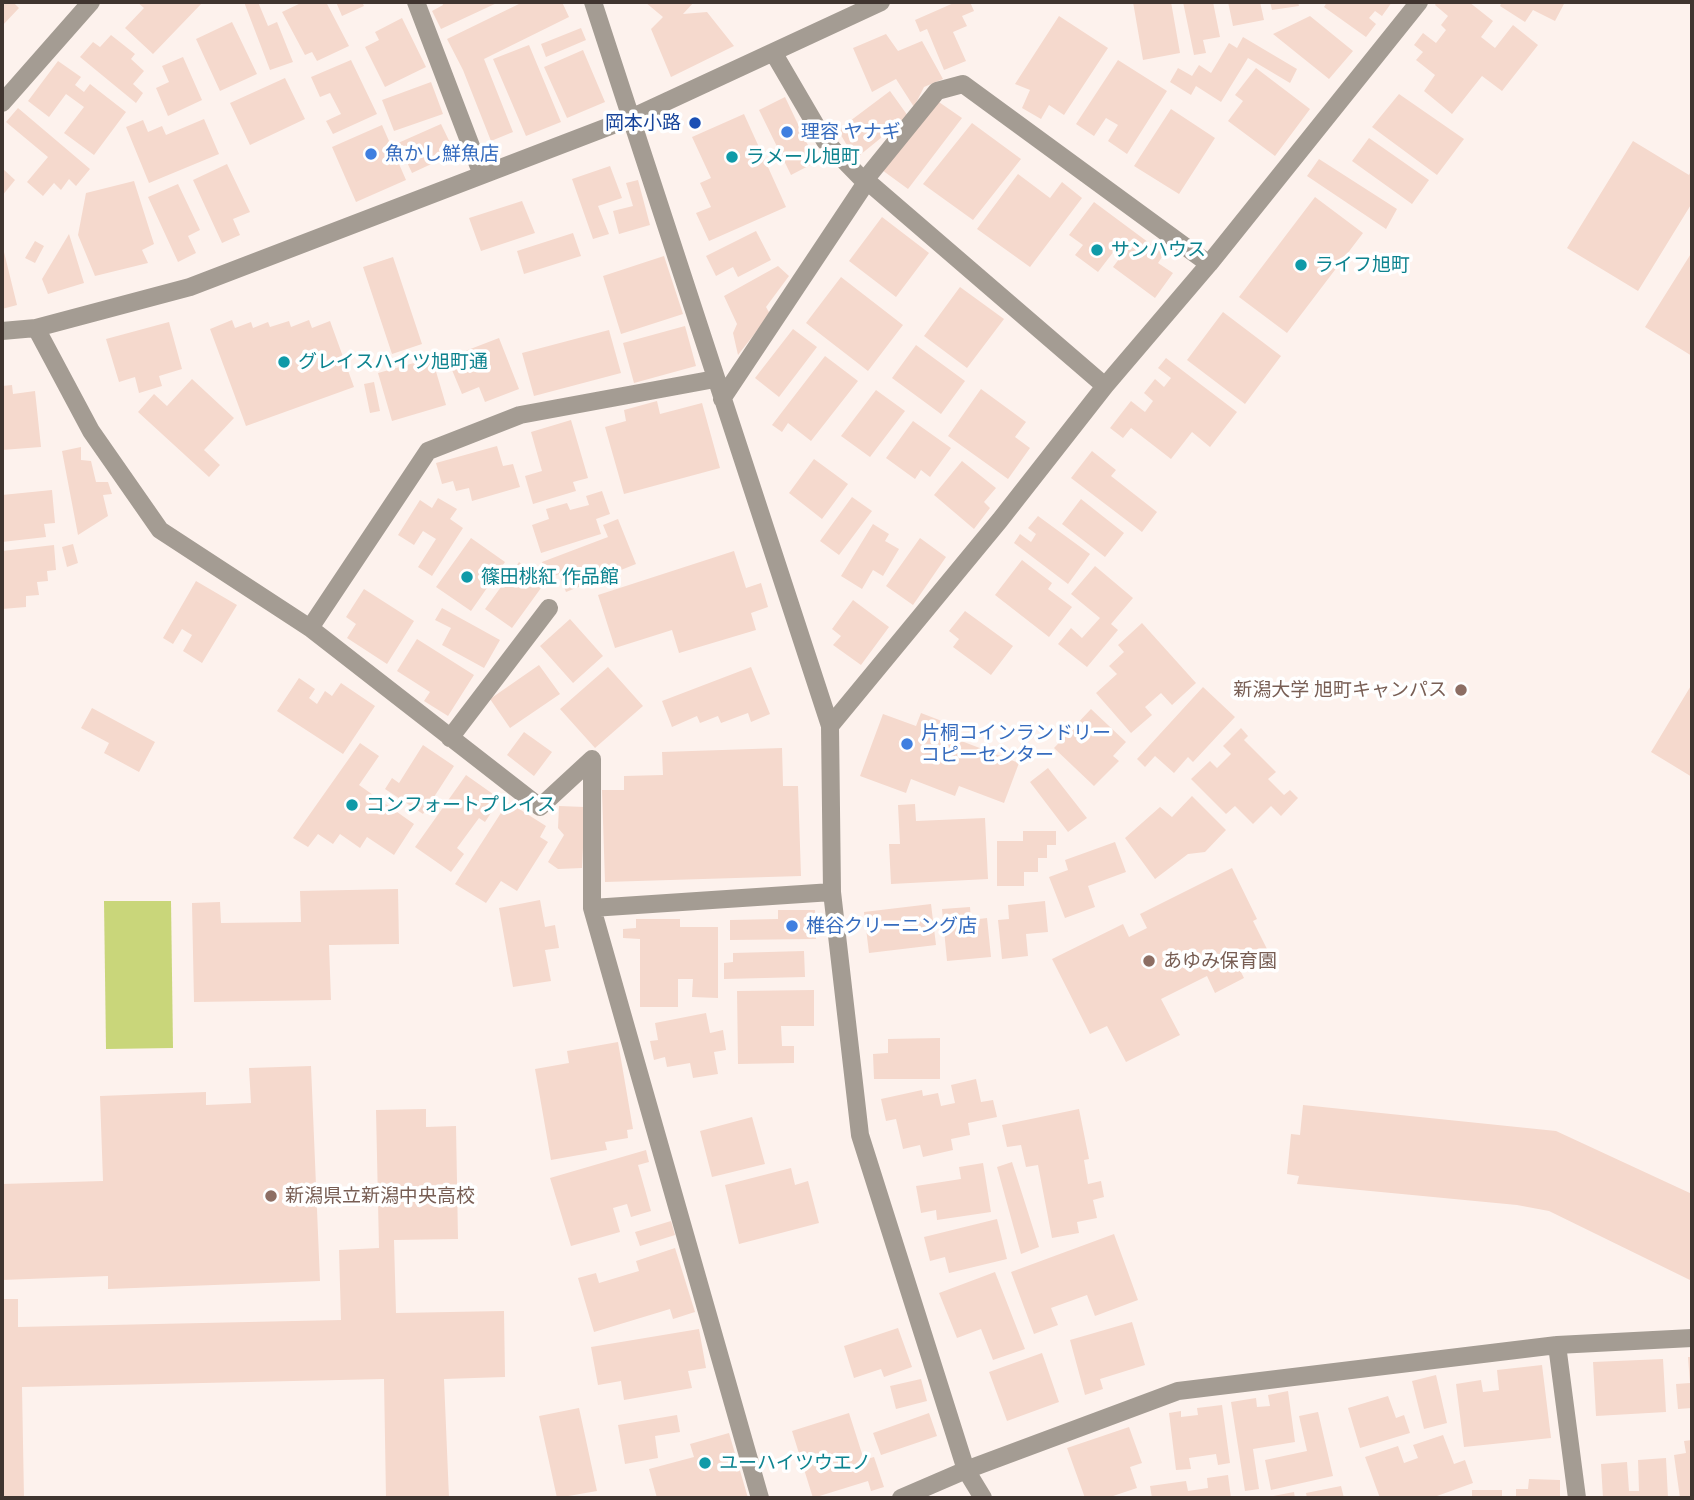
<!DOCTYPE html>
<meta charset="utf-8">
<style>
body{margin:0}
#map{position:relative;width:1694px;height:1500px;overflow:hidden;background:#fdf2ed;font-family:Figtree,sans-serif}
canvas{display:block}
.frame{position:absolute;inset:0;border:4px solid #403530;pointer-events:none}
</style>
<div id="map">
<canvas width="1694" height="1500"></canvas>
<div class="frame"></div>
</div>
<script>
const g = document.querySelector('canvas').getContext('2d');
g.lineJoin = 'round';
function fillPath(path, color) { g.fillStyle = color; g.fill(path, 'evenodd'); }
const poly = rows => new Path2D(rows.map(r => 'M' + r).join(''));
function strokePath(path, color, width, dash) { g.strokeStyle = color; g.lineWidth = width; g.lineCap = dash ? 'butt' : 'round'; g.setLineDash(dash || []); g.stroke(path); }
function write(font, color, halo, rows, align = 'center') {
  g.font = font + ' Figtree,"Noto Sans JP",sans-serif'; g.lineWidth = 7; g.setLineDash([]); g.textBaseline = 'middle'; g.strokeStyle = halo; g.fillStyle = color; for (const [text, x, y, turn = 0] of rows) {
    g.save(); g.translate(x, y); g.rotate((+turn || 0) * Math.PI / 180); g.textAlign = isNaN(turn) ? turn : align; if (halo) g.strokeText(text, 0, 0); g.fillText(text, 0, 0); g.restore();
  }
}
fillPath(poly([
 [104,901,171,901,173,1048,106,1049]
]), '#c9d67a');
fillPath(poly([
 [2,2,13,2,19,8,2,26],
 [137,2,203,2,153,54,125,28,144,8],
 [244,2,258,2,268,26,277,22,293,62,270,70],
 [303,2,326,2,349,46,317,61,312,52,305,55,282,12],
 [336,2,362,2,364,6,342,16],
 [442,2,499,2,441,29,432,11,443,5],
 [523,2,562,2,569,17,484,59,513,132,491,141,463,70,447,39],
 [645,2,694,2,683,14,707,12,734,46,671,77,651,29,663,17],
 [956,2,970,2,974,11,962,16,967,26,953,32,966,61,944,70,927,29,920,32,915,20],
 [1133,2,1171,2,1180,53,1143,60],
 [1183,2,1213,2,1220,37,1203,40,1206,53,1194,55],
 [1228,2,1260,2,1264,20,1233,26],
 [1270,2,1298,2,1299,6,1272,10],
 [1327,2,1392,2,1382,16,1375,11,1369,18,1376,24,1366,37,1324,7],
 [1437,2,1469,2,1493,21,1481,37,1495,48,1513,25,1538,45,1502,91,1482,76,1452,114,1424,91,1435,75,1416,60,1423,52,1414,45,1423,33,1436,43,1446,30,1441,25,1448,16,1435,5],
 [1502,2,1565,2,1555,21,1533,10,1525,22,1500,6],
 [1059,16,1108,48,1064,115,1049,105,1041,119,1022,108,1030,90,1015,84],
 [1310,16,1353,51,1329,79,1273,34],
 [402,18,426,67,385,87,365,47,379,40,375,32],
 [232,22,257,74,220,91,196,39],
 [581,28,586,40,546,57,541,44],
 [886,34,898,51,922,41,943,79,924,87,914,107,896,79,872,92,853,48],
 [111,35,135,54,131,59,144,71,133,84,143,93,136,103,80,57,93,42,100,47],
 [1243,37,1297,69,1290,83,1248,58,1221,102,1196,86,1191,95,1170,82,1178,68,1192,76,1199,65,1211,73,1229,43,1237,48],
 [529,45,561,122,526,136,493,59],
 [583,50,605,102,567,118,544,67],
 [183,57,202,100,168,116,156,88,169,82,162,66],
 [351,60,377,114,333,134,326,121,341,114,330,93,320,97,311,77],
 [1118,60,1167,91,1127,154,1108,141,1118,125,1106,118,1094,136,1076,124],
 [58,61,81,77,75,85,84,92,90,84,126,112,94,155,64,133,84,107,66,94,49,117,28,101],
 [1256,68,1310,109,1275,156,1228,121,1243,101,1235,95],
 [285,78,305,119,250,145,230,103],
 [431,82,443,114,394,131,382,100],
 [890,91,908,116,855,159,838,130],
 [1399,94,1464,139,1437,175,1372,127],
 [785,97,816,162,791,175,759,110],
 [936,100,962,118,908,189,882,170],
 [18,108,90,169,76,186,69,179,61,190,54,183,43,196,27,182,48,157,6,122],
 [1171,109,1215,138,1179,194,1134,166],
 [744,114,786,207,709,241,696,213,711,207,700,183,711,178,692,137],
 [204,119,219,154,149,183,126,127,143,120,148,132,162,126,166,135],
 [972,123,1021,159,973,220,923,184],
 [441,124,455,153,412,173,398,143],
 [382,125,406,180,356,202,332,147],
 [1369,138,1429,180,1412,204,1352,161],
 [1633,141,1689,175,1692,169,1692,203,1638,291,1567,248],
 [1319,159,1397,209,1386,229,1307,176],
 [227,164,250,212,233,219,240,235,222,243,193,180],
 [610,166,622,198,598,206,609,234,593,239,572,179],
 [2,168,15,180,2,196],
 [1018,174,1050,198,1062,182,1082,198,1030,267,977,229],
 [638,180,650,225,619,234,613,211,633,206,626,183],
 [134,181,154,244,142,250,148,263,95,276,78,235,86,193],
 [178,184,200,230,188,236,196,253,178,262,148,197],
 [1315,197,1363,233,1287,333,1239,297],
 [522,201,535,233,481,251,469,218],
 [1094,202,1164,254,1158,263,1173,273,1155,298,1113,267,1131,243,1124,238,1098,272,1075,255,1083,245,1069,235],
 [882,217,929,253,896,297,849,261],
 [756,231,771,260,738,277,733,267,716,276,706,256],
 [573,233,581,256,524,274,517,251],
 [69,234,84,283,48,294,42,279],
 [35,241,44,246,35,263,25,258],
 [4,252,17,305,2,309,2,253],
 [1692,252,1692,356,1645,327],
 [664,256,683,314,621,334,603,276],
 [393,257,422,344,392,354,363,267],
 [778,266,789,276,766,307,770,314,738,355,733,333,737,324,724,296],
 [841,277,903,325,868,371,806,323],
 [960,287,1004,319,967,368,924,336],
 [1223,312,1281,356,1245,404,1187,360],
 [232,320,235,328,251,322,253,328,268,322,270,327,289,321,291,327,309,320,312,328,330,321,354,387,246,426,210,329],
 [169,322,182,369,159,376,162,386,139,393,135,377,119,382,106,339],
 [685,326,696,366,634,383,623,343],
 [793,329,817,347,779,397,755,378],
 [609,330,621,373,534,396,522,353],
 [499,338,519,389,485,402,479,387,462,394,447,358],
 [916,345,965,381,941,414,892,378],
 [825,356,858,381,811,441,788,423,782,432,772,425],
 [432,358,446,405,392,421,378,373],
 [1166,358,1237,412,1210,447,1192,432,1171,459,1131,428,1123,438,1110,428,1131,401,1145,412,1153,401,1144,393,1155,379,1164,387,1171,378,1158,368],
 [192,379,234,418,204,450,220,465,209,477,138,412,154,394,167,406],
 [374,382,380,411,370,413,364,384],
 [12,385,13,394,35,391,41,447,2,450,2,386],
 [981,389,1026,422,1015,437,1030,448,1008,479,948,436],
 [876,390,905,411,870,457,841,436],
 [657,401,660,414,702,403,720,468,624,494,605,427,626,421,624,410],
 [571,420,588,478,573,482,576,491,533,504,525,476,542,471,531,432],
 [913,421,951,448,930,477,921,470,915,479,886,458],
 [497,446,503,466,513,464,520,487,472,501,469,488,456,491,453,481,442,484,436,463],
 [81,447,81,460,91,461,96,482,108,482,112,494,103,495,108,516,78,535,62,451],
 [1092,451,1116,470,1111,476,1157,512,1142,532,1071,478],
 [814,459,848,484,822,519,789,493],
 [962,461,996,488,984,502,990,508,974,529,934,495],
 [52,490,55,523,44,524,46,537,2,542,2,495],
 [602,491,610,514,596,519,601,534,541,553,532,525,549,519,546,509,567,503,570,510,589,505,586,496],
 [852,497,872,511,839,555,820,541],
 [438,498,457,509,450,519,463,528,432,576,418,567,436,539,423,531,414,545,398,535,420,500,432,508],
 [1081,499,1124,533,1105,557,1062,524],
 [1038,516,1090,554,1068,584,1014,543,1020,534,1031,542,1036,534,1028,528],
 [618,519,636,564,566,592,559,574,548,579,542,562,608,537,603,525],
 [873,524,889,534,885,541,899,549,883,576,873,570,862,589,841,576],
 [471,538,505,562,471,611,436,587],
 [920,538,946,557,913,605,886,586],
 [73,544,78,563,67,567,62,547],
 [54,545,56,570,47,571,48,581,37,582,39,595,26,596,26,607,2,609,2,551],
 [734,551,746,588,761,583,768,607,751,613,756,630,679,653,672,630,615,648,598,595],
 [1022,560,1052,583,1048,589,1072,607,1049,637,995,595],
 [519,562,534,573,529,580,541,588,512,628,485,609],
 [1095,566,1133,598,1111,624,1118,630,1087,667,1058,644,1071,628,1082,638,1100,618,1071,594],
 [196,581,237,605,202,663,183,651,192,635,182,629,173,644,163,638],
 [364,589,414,621,387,664,347,638,356,624,346,617],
 [853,600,889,627,861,665,833,645,841,636,832,629],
 [442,608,500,640,484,668,442,645,451,628,435,620],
 [965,611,1013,646,991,675,953,647,959,639,949,631],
 [570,619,603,656,573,683,540,646],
 [1142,623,1196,683,1172,705,1161,693,1145,707,1152,715,1131,733,1096,693,1117,674,1109,666,1124,652,1118,645],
 [417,639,474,675,448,716,424,701,430,692,397,671],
 [539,665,560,694,510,728,490,699],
 [608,667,643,706,595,748,560,709],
 [751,667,770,714,751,722,748,713,721,723,718,716,700,723,697,716,672,727,662,701],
 [299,678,315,689,309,698,317,704,325,691,332,696,341,683,375,706,343,754,277,711],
 [1692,684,1692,777,1651,752],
 [1203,687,1235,717,1193,762,1188,757,1174,773,1155,756,1145,767,1137,759],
 [92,708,155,742,139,772,104,753,109,743,81,728],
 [1091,709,1126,742,1113,756,1119,761,1094,786,1054,748],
 [921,713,947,723,943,734,1019,763,1004,803,959,786,955,796,911,779,906,793,860,776,883,714,916,726],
 [1241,728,1248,736,1244,740,1276,772,1268,779,1284,795,1290,790,1298,798,1281,816,1271,806,1253,824,1235,806,1226,814,1191,779,1210,761,1217,768,1231,754,1223,746],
 [524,732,552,752,534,776,507,755],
 [360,743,379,756,359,785,414,824,394,855,367,837,360,848,340,834,333,844,318,834,308,847,293,838],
 [423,745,454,766,423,814,385,789,392,778,399,783],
 [782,748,783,786,798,786,801,876,605,882,602,790,624,790,624,776,663,775,662,752],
 [1048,768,1087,818,1068,832,1030,782],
 [466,775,500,799,485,822,479,818,457,848,464,854,451,872,415,847],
 [1192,796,1226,830,1205,852,1188,854,1155,879,1125,838,1160,807,1172,817],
 [508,802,546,826,540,837,548,842,517,891,501,881,486,903,455,884],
 [915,804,916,821,985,818,988,879,891,884,889,844,900,844,898,805],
 [559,806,585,807,582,868,558,869,548,862,564,835,558,828],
 [1023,831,1056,831,1056,845,1047,845,1047,858,1038,858,1038,872,1024,872,1024,886,997,886,997,841,1023,841],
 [1115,842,1126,872,1088,886,1095,907,1065,918,1049,877,1068,870,1065,860],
 [1232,868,1257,919,1253,921,1268,951,1238,966,1244,978,1215,993,1207,976,1161,999,1180,1035,1126,1062,1107,1026,1090,1034,1052,959,1123,924,1129,937,1147,928,1140,914],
 [398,889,399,944,329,945,331,1000,194,1002,192,903,220,902,221,923,301,922,300,891],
 [540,900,545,927,555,925,559,948,545,950,551,981,513,987,499,908],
 [1045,901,1048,932,1026,934,1028,956,1002,959,998,920,1009,919,1008,905],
 [931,904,936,945,869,953,864,912],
 [970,907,971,920,987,918,991,957,947,961,942,909],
 [778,910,815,910,816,939,730,940,730,920,778,919],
 [636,919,680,919,680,927,718,927,718,998,692,997,693,979,678,979,678,1007,640,1007,640,939,623,938,623,929,636,928],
 [804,951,805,977,724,979,724,963,733,962,733,953],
 [814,990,814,1026,781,1026,782,1046,794,1046,794,1063,738,1064,737,991],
 [706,1013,710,1033,723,1030,726,1050,714,1052,718,1074,693,1078,690,1063,667,1067,665,1057,654,1060,650,1041,658,1040,655,1023],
 [940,1038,940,1079,874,1079,873,1054,888,1053,888,1039],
 [618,1042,633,1129,627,1130,628,1138,605,1142,607,1150,551,1160,535,1069,569,1063,567,1051],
 [311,1066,320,1281,108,1289,108,1276,2,1280,2,1184,103,1181,100,1096,206,1092,206,1105,251,1103,249,1068],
 [976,1079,981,1102,993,1100,997,1117,968,1123,970,1135,951,1139,953,1150,923,1157,920,1145,903,1149,896,1119,886,1121,881,1099,922,1090,923,1096,938,1093,941,1106,955,1103,951,1085],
 [1303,1105,1556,1131,1692,1194,1692,1281,1549,1211,1517,1205,1297,1184,1299,1176,1287,1174,1291,1134,1300,1135],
 [426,1109,426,1127,456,1126,458,1239,394,1240,396,1313,504,1311,505,1377,444,1379,449,1498,386,1498,384,1379,22,1387,24,1498,2,1498,2,1299,18,1299,18,1327,341,1320,339,1250,379,1248,376,1110],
 [1079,1109,1089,1159,1084,1160,1088,1184,1101,1181,1104,1197,1093,1200,1097,1218,1077,1222,1079,1233,1052,1238,1038,1165,1026,1167,1021,1145,1007,1147,1002,1125],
 [752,1117,765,1164,712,1177,700,1131],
 [646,1150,649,1162,638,1165,651,1211,631,1217,627,1204,613,1208,620,1232,571,1246,550,1178],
 [1012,1162,1039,1247,1021,1254,997,1167],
 [983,1163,991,1212,937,1220,936,1210,921,1213,916,1186,961,1179,959,1167],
 [791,1168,795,1185,808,1181,819,1223,739,1244,725,1185],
 [997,1219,1007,1259,949,1273,945,1257,930,1261,924,1237],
 [671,1221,675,1235,640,1246,635,1232],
 [1114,1234,1138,1300,1095,1316,1087,1295,1051,1308,1058,1325,1034,1334,1011,1272],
 [675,1248,695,1312,673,1319,670,1309,594,1332,578,1278,596,1273,599,1283,639,1271,636,1261],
 [995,1272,1025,1349,993,1360,981,1329,957,1338,939,1293],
 [1132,1322,1145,1365,1100,1379,1103,1389,1085,1395,1070,1340],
 [898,1328,912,1367,884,1377,881,1369,854,1378,844,1346],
 [699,1329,706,1368,688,1371,692,1388,624,1400,621,1381,598,1385,591,1347],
 [1042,1353,1059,1402,1007,1421,989,1372],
 [1688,1357,1692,1357,1692,1408,1678,1409,1676,1384,1690,1383],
 [1663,1359,1666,1412,1596,1416,1593,1362],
 [1542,1365,1551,1438,1464,1447,1456,1384,1481,1380,1483,1392,1499,1390,1497,1370],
 [1436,1375,1447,1423,1424,1429,1412,1381],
 [921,1379,927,1401,896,1409,890,1386],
 [1288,1391,1295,1442,1253,1449,1259,1489,1245,1491,1231,1402,1256,1398,1257,1407,1270,1406,1268,1395],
 [1388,1396,1396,1418,1404,1415,1410,1433,1360,1448,1348,1408],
 [1222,1405,1230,1463,1218,1465,1216,1454,1189,1458,1191,1469,1176,1470,1169,1413,1181,1411,1181,1417,1198,1415,1197,1408],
 [579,1408,597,1491,557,1498,539,1416],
 [1318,1412,1333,1476,1271,1490,1265,1460,1307,1451,1299,1416],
 [849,1413,864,1460,874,1457,884,1487,871,1491,868,1481,813,1498,792,1431],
 [929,1413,937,1436,881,1455,873,1433],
 [677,1415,680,1432,655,1436,658,1458,625,1464,618,1425],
 [1129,1427,1142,1463,1130,1467,1137,1488,1107,1498,1085,1498,1067,1448],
 [729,1433,748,1498,657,1498,649,1469,694,1457,690,1444],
 [1443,1435,1454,1464,1465,1460,1473,1483,1437,1496,1439,1498,1380,1498,1365,1457,1398,1446,1404,1463,1418,1458,1413,1445],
 [1692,1440,1692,1498,1680,1498,1674,1455,1686,1453,1684,1441],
 [1666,1458,1668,1498,1603,1498,1601,1464,1627,1462,1629,1491,1639,1491,1638,1460],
 [1228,1475,1231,1498,1152,1498,1150,1486,1186,1481,1188,1491,1208,1488,1207,1478],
 [1529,1479,1560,1480,1560,1498,1516,1498,1516,1489,1528,1489],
 [1341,1486,1344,1498,1307,1498,1306,1493],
 [1472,1490,1502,1490,1502,1498,1472,1498],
 [1294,1492,1295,1498,1268,1498,1268,1497]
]), '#f5d9cd');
strokePath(poly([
 [416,2,482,175],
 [593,2,830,726,1000,520,1105,386,1209,264,1419,2],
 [773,52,825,141,864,181,867,181,1105,386],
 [2,103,91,2],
 [864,181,937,91,963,84,1209,264],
 [36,328,91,431,160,530,310,628,540,807,592,759,592,908,760,1498],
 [2,331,36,328,190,287,631,118,881,2],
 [722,399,867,181],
 [310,628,428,451,520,415,715,379],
 [830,726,832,892,860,1135,966,1470,983,1498],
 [450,738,549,608],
 [592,908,832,892],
 [1557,1345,1577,1498],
 [901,1498,966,1470,1178,1391,1557,1345,1692,1338]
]), '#a49c93', 18);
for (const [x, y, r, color] of [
 [695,123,7,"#1a4fb4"],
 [787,132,7,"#3f7fe0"],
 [371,154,7,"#3f7fe0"],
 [732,157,7,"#0f9aa8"],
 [1097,250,7,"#0f9aa8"],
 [1301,265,7,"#0f9aa8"],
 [284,362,7,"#0f9aa8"],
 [467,577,7,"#0f9aa8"],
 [1461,690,7,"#8d6e63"],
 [907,744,7,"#3f7fe0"],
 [352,805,7,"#0f9aa8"],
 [792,926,7,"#3f7fe0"],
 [1149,961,7,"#8d6e63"],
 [271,1196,7,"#8d6e63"],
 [705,1463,7,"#0f9aa8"]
]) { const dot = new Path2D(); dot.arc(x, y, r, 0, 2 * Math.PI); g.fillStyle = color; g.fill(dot); strokePath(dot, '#fff', 2.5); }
write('19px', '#164399', '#fff', [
 ["岡本小路",681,123]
], 'right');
write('19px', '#366cbe', '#fff', [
 ["理容 ヤナギ",801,132],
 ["魚かし鮮魚店",385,154],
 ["片桐コインランドリー",921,733],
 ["コピーセンター",921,755],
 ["椎谷クリーニング店",806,926]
], 'left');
write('19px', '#0d838f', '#fff', [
 ["ラメール旭町",746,157],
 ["サンハウス",1111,250],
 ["ライフ旭町",1315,265],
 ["グレイスハイツ旭町通",298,362],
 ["篠田桃紅 作品館",481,577],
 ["コンフォートプレイス",366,805],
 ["ユーハイツウエノ",719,1463]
], 'left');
write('19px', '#785e54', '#fff', [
 ["新潟大学 旭町キャンパス",1447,690,"right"],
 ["あゆみ保育園",1163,961],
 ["新潟県立新潟中央高校",285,1196]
], 'left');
</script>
